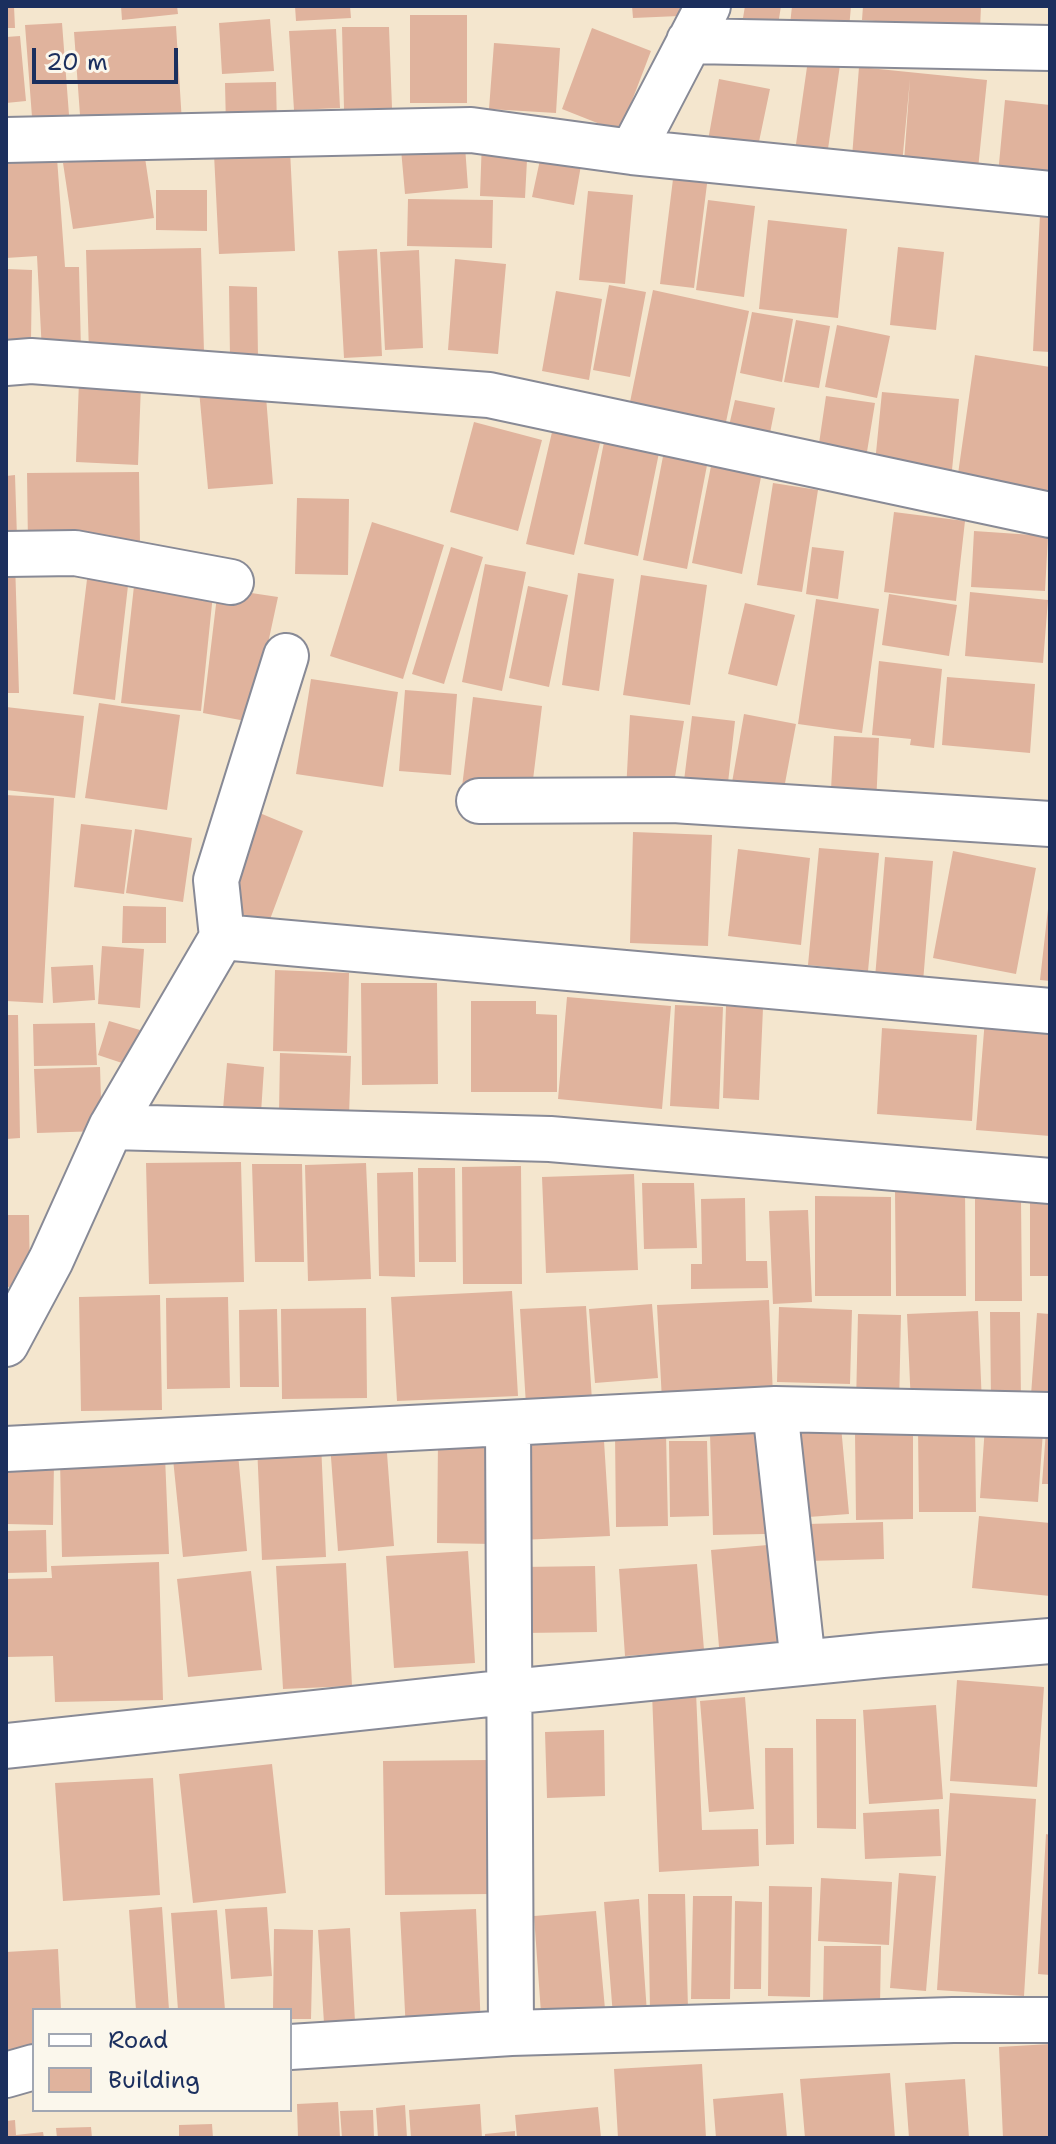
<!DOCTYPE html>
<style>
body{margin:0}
#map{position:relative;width:1056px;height:2144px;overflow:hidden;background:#f4e6ce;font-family:"Shantell Sans",sans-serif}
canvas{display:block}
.frame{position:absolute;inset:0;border:8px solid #1b2f5e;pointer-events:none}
.legend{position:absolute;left:32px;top:2008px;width:260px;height:104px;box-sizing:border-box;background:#fbf7ec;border:2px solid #a1a7b3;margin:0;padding:10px 14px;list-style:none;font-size:24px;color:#1b2f5e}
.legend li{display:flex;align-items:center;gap:16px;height:40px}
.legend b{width:40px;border:2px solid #a1a7b3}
.scale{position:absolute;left:32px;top:48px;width:146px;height:36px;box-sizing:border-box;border:4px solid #1b2f5e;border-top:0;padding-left:10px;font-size:24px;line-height:28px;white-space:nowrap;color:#1b2f5e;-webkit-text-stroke:6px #fbf7ec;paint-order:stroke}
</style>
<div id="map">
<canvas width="1056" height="2144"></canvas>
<div class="frame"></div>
<ul class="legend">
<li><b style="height:10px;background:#fff"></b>Road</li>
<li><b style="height:22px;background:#e0b39d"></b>Building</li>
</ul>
<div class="scale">20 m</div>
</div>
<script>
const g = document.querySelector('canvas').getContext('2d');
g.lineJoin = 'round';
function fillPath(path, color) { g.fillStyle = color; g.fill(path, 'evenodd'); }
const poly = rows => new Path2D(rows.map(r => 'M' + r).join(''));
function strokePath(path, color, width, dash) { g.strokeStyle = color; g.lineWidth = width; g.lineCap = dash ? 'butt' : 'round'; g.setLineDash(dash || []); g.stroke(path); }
fillPath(poly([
 [6,6,14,6,15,28,6,28],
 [121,6,177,6,178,14,122,20],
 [295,6,350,6,351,18,296,21],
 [632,6,701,6,702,15,633,18],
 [745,6,781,6,778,25,743,18],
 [792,6,851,6,848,40,789,34],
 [863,6,981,6,980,29,862,20],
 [410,15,467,15,467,103,410,103],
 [270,19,274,71,222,74,219,23],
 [62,23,70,128,33,130,25,25],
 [176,26,182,123,81,129,74,32],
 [342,27,389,27,392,108,344,109],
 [592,28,651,51,620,132,562,109],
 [336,29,340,108,294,110,289,31],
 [20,36,26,101,6,103,6,37],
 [494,43,560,48,556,113,489,109],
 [808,60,840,65,827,156,795,151],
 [859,67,987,80,978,169,904,162,910,79,901,175,851,170],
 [719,79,770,89,756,156,707,146],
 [276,82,277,127,226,127,225,83],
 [1005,100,1050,105,1050,190,997,185],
 [464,132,468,188,405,194,400,138],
 [482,139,528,141,525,198,480,196],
 [543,146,583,154,574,205,532,197],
 [290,150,295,251,219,254,214,154],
 [144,151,154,218,73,229,63,163],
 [57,158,65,267,79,267,81,351,42,352,37,256,6,258,6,164],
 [675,163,709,168,694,288,660,284],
 [156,190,207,190,207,231,156,230],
 [588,191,633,195,625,284,579,280],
 [408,199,493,200,492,248,407,246],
 [708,200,755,206,744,297,696,290],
 [1040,215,1050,215,1050,352,1033,351],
 [768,220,847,229,838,318,759,309],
 [898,247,944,252,936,330,890,325],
 [201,248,204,352,89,354,86,250],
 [377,249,382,356,344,358,338,251],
 [419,250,423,348,385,350,380,252],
 [455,259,506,264,498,354,448,350],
 [6,269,32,270,31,341,6,340],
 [609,285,646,292,630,377,593,370],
 [229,286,257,287,258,358,230,358],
 [653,290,749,311,726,422,630,402],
 [556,291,602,299,589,380,542,371],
 [752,312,793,319,782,382,740,373],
 [796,320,830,326,819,388,784,382],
 [837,325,890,336,877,398,825,387],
 [975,355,1050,367,1050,475,1046,503,956,488],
 [79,381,141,384,138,465,76,462],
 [265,384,273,484,208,489,199,390],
 [882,392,959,399,952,470,875,463],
 [826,396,875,403,865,464,817,457],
 [735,400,775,408,769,438,728,430],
 [474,422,542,440,518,531,450,512],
 [552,432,600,443,574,555,526,544],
 [606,432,661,443,638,556,584,544],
 [665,446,709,455,687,569,643,560],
 [712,461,762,472,742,574,692,563],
 [139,472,140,544,28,545,27,473],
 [15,475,17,538,6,538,6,476],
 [773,483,818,490,802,592,757,585],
 [297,498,349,499,348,575,295,574],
 [894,512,965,521,956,601,884,592],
 [372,522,444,545,403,679,330,656],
 [974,531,1048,536,1045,591,971,587],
 [451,547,483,557,444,684,412,674],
 [812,547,844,551,838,599,806,594],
 [6,561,15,561,19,693,6,693],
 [89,563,130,568,115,700,73,694],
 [485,564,526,572,502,691,462,682],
 [578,573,614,579,599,691,562,685],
 [641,575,707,585,690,705,623,695],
 [134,586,213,594,201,711,121,703],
 [528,586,568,595,549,687,509,678],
 [218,588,278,597,251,722,203,713],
 [970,592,1048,600,1043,663,965,656],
 [889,594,957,605,949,656,882,645],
 [816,599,879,609,862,733,798,724],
 [745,603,795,615,777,686,728,674],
 [879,661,942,669,934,748,910,745,911,739,872,735],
 [947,677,1035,684,1030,753,942,745],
 [311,679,398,692,383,787,296,774],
 [405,690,457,694,451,775,399,771],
 [473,697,542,706,531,796,462,787],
 [99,703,180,715,167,810,85,798],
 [6,707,84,716,75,798,6,790],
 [744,714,796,724,778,821,727,811],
 [630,715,684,721,673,789,626,792],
 [692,716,735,721,724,818,680,813],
 [834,736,879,738,875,828,829,825],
 [6,795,54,798,43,1003,6,1001],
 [250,809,303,831,269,922,227,914],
 [81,824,132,830,124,894,74,887],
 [135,829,192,838,183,902,126,893],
 [633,832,712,835,708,946,630,943],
 [819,848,879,853,868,971,808,965],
 [738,849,810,858,801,945,728,936],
 [953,851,1036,868,1016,974,933,958],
 [885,857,933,861,923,982,875,978],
 [123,906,166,907,166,943,122,943],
 [1048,909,1050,909,1050,981,1040,980],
 [102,946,144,949,140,1008,98,1004],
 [93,965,95,1000,53,1003,51,967],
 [275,970,349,973,347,1053,273,1051],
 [361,983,437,983,438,1084,362,1085],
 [567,997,671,1006,662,1109,558,1099],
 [471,1001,536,1001,536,1014,557,1015,557,1092,471,1092],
 [675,1005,723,1007,719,1109,670,1106],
 [726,1006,763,1008,759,1100,723,1098],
 [6,1015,18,1015,20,1138,6,1139],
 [985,1019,1050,1024,1050,1136,976,1130],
 [109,1021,140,1030,128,1065,98,1055],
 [95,1023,97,1065,34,1066,33,1024],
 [882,1028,977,1035,972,1121,877,1114],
 [280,1053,351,1056,349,1116,279,1114],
 [227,1063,264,1067,261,1113,223,1109],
 [100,1067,102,1131,37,1133,34,1069],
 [241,1162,244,1282,149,1284,146,1163],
 [366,1163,371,1279,308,1281,305,1165],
 [252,1164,302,1164,304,1262,255,1262],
 [521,1166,522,1284,463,1284,462,1167],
 [418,1168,455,1168,456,1262,419,1262],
 [413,1172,415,1277,379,1276,377,1173],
 [634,1174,638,1270,546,1273,542,1177],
 [642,1183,694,1183,697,1248,644,1249],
 [895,1190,965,1190,966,1296,896,1296],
 [815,1196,891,1197,891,1296,815,1296],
 [745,1198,746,1261,767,1261,768,1288,691,1289,691,1264,702,1264,701,1199],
 [1030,1198,1050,1199,1050,1276,1030,1276],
 [975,1199,1021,1200,1022,1301,975,1301],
 [808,1210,812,1302,773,1304,769,1211],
 [6,1215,29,1215,30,1286,6,1287],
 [512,1291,518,1396,397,1401,391,1297],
 [160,1295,162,1410,81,1411,79,1297],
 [228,1297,230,1388,167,1389,166,1298],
 [769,1300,773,1396,662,1401,657,1305],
 [652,1304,658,1378,595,1383,589,1309],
 [586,1306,592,1401,526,1405,520,1309],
 [779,1307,852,1310,850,1384,777,1382],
 [366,1308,367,1398,282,1399,281,1309],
 [277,1309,279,1387,240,1387,239,1310],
 [978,1311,982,1404,911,1406,907,1314],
 [990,1312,1020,1312,1021,1402,991,1402],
 [1037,1313,1050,1314,1050,1397,1031,1395],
 [858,1314,901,1315,899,1407,856,1405],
 [841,1426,849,1514,795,1518,787,1431],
 [985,1426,1043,1431,1038,1502,980,1498],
 [918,1428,975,1428,976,1512,919,1512],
 [1046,1431,1050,1432,1050,1484,1042,1484],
 [763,1432,765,1534,713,1535,710,1434],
 [855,1432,913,1432,913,1519,856,1520],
 [615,1433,666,1433,668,1526,616,1527],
 [386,1440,394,1546,338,1551,330,1444],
 [438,1441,493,1442,492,1544,437,1543],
 [604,1441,610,1536,520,1540,516,1446],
 [669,1441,707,1441,709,1516,670,1517],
 [237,1443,247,1551,183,1557,172,1449],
 [321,1443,326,1557,262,1560,257,1445],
 [165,1456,169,1554,62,1557,60,1460],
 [6,1460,54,1462,53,1525,6,1524],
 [979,1516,1050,1523,1050,1596,972,1588],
 [883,1522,884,1559,808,1561,807,1524],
 [46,1530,47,1572,6,1573,6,1531],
 [779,1544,789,1653,720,1659,711,1550],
 [468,1551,475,1663,394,1668,386,1556],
 [159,1562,163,1700,55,1702,53,1656,6,1657,6,1579,52,1578,51,1566],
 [346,1563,352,1686,283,1689,276,1566],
 [697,1564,704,1650,625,1656,619,1569],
 [595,1566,597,1632,524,1633,522,1567],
 [251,1571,262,1670,188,1677,177,1579],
 [957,1680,1044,1687,1037,1787,950,1781],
 [696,1692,702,1830,758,1829,759,1866,659,1872,652,1693],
 [745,1697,754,1809,709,1812,700,1701],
 [936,1705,943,1799,869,1804,863,1710],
 [816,1719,856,1719,856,1829,817,1828],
 [604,1730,605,1796,547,1798,545,1732],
 [765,1748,793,1748,794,1844,766,1845],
 [489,1760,491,1894,385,1895,383,1761],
 [272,1764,286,1893,193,1903,179,1774],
 [153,1778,160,1895,63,1901,55,1783],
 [950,1793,1036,1799,1024,1996,937,1990],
 [939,1809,941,1856,865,1859,863,1813],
 [1046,1834,1050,1835,1050,1975,1038,1974],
 [899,1873,936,1876,926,1991,890,1988],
 [821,1878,892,1882,889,1945,818,1941],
 [769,1886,812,1887,810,1997,768,1996],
 [648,1894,685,1894,688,2009,650,2010],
 [693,1896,732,1896,730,1999,691,1999],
 [639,1899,647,2013,613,2016,604,1902],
 [735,1901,762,1902,761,1989,734,1989],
 [162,1907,169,2010,136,2010,129,1910],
 [267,1907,272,1976,231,1979,225,1909],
 [476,1909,481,2029,406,2032,400,1912],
 [217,1910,225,2010,178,2010,171,1913],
 [596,1911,605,2009,541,2013,534,1916],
 [350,1928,355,2022,324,2023,318,1930],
 [274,1929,313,1930,311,2019,290,2019,290,2010,273,2010],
 [824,1946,881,1946,880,2005,823,2004],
 [58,1949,61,2010,34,2010,34,2051,6,2052,6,1952],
 [1050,2044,1050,2138,1003,2138,999,2047],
 [702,2064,706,2138,618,2138,614,2069],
 [890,2073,895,2138,805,2138,800,2079],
 [965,2079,969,2138,909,2138,905,2083],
 [783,2093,787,2138,716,2138,713,2099],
 [338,2102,340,2138,298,2138,297,2104],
 [480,2104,482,2138,411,2138,409,2110],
 [405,2105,407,2138,378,2138,376,2108],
 [598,2107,601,2138,517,2138,515,2115],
 [373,2110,374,2138,342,2138,340,2111],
 [15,2120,16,2135,43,2132,44,2138,6,2138,6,2121],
 [212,2124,213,2138,179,2138,179,2125],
 [91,2127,92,2138,57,2138,56,2128],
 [515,2131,515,2138,485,2138,485,2134]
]), '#e0b39d');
const street = poly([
 [689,41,1050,48],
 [6,140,471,130,632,152,1050,194],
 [632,152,708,6],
 [6,363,31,361,489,395,1050,515],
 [6,554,75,553,231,582],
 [479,801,673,800,1050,824],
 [222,937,216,880,286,656],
 [111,1127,222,937,1050,1011],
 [6,1344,51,1260,111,1127,550,1139,1050,1181],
 [775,1409,1050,1415],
 [508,1423,511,2033],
 [6,1449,775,1409,803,1663],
 [6,1746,509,1692,882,1655,1050,1641],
 [290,2047,511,2033,953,2020,1050,2020],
 [6,2075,34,2067]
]);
strokePath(street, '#888a96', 48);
strokePath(street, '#fff', 44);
</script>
